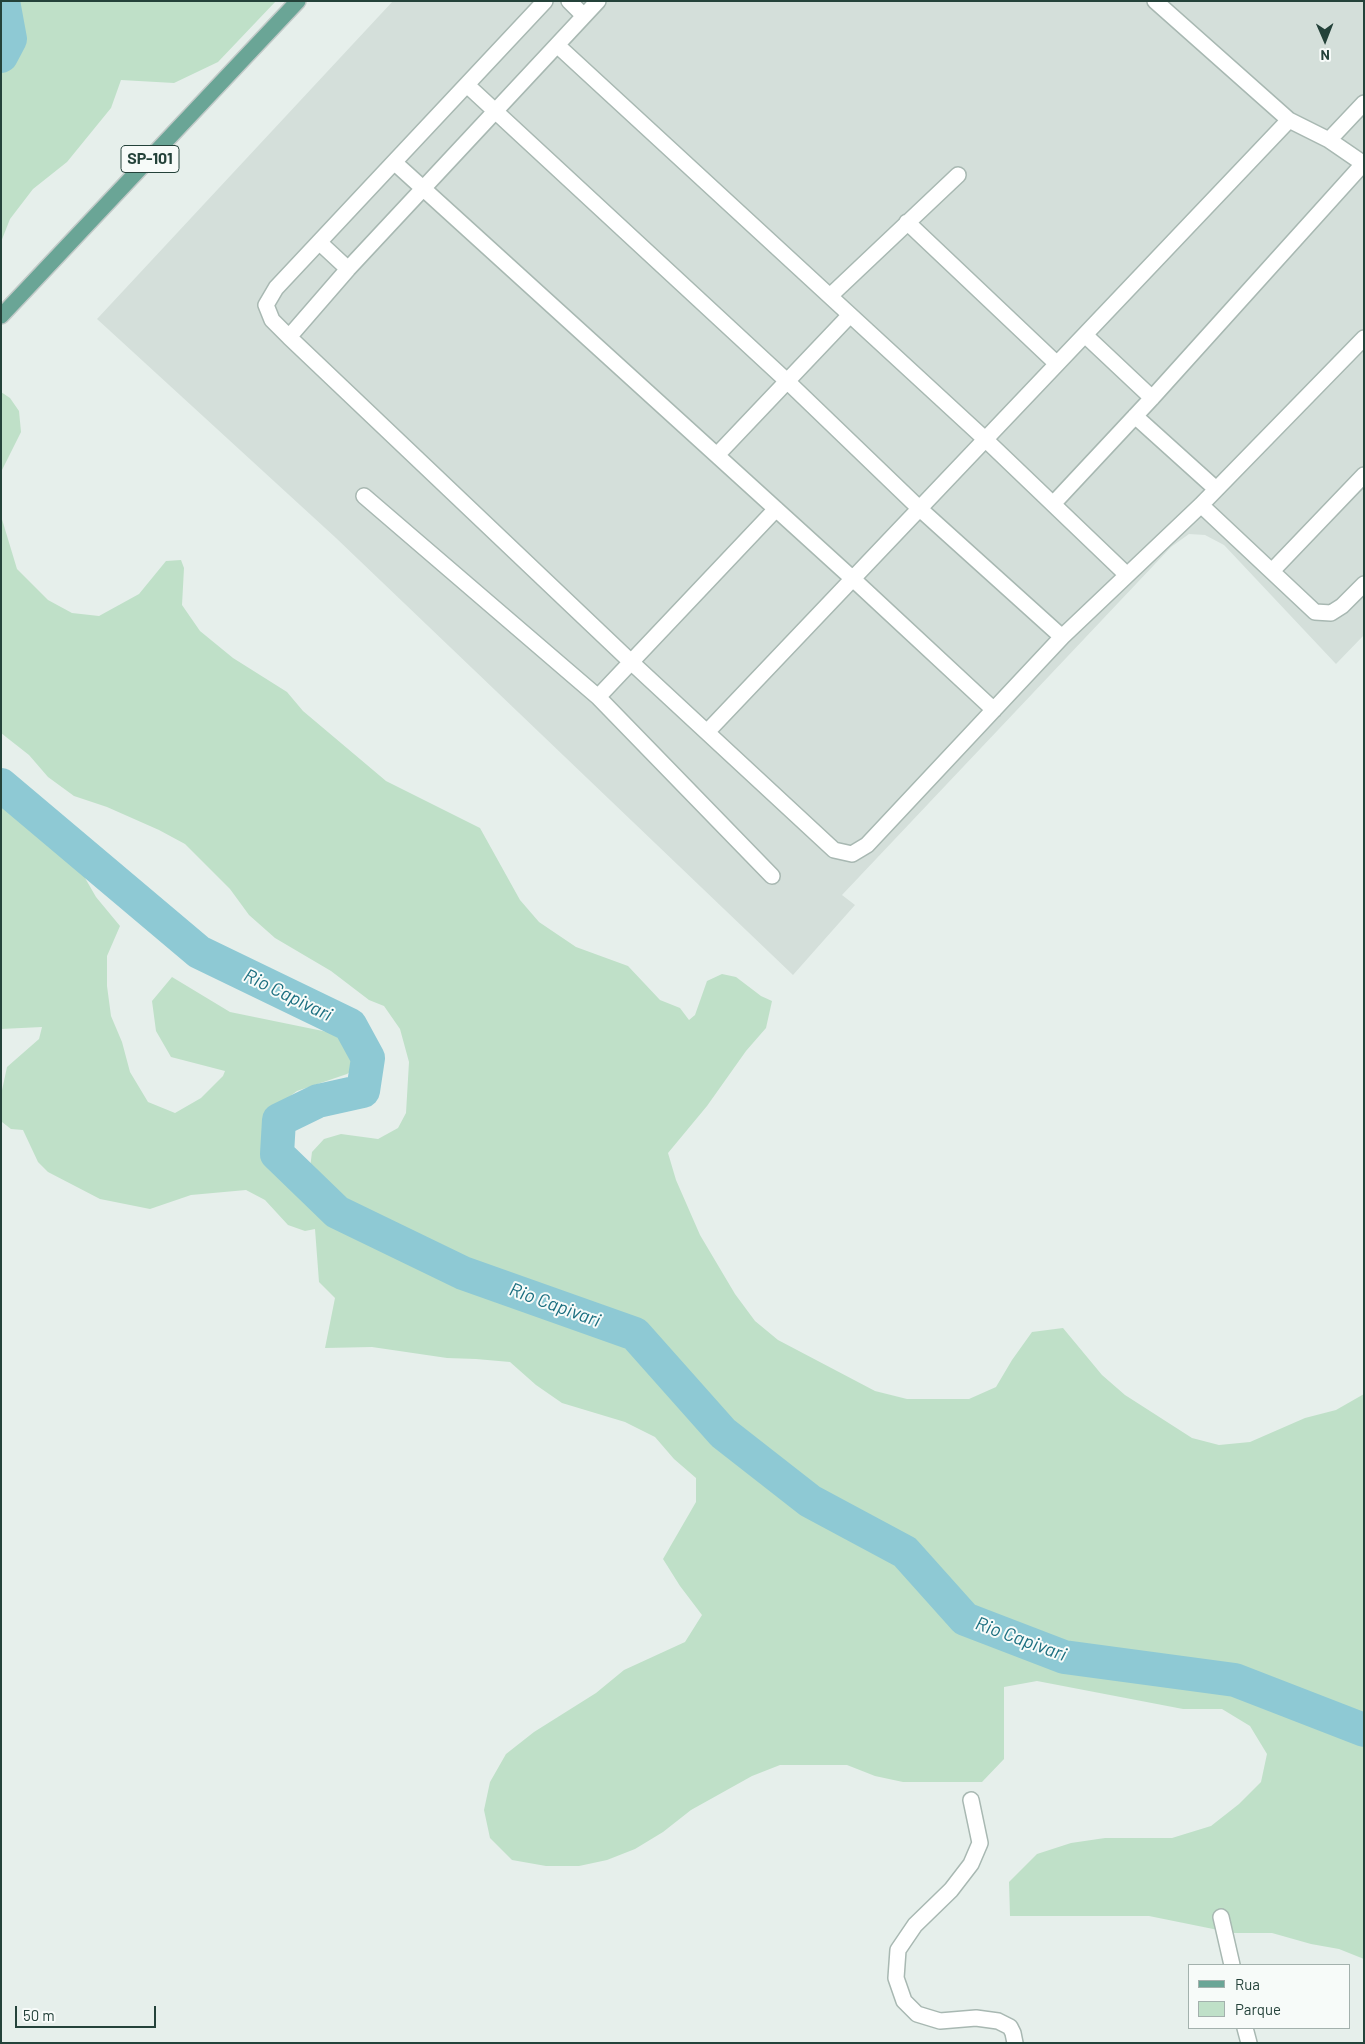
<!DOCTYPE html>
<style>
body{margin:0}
#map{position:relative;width:1365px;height:2044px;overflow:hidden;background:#e6efeb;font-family:Barlow,sans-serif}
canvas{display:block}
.frame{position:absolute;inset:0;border:2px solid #24423a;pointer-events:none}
.legend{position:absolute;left:1188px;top:1964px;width:162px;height:65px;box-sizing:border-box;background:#f7fbf9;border:1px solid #a3b1ad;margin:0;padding:6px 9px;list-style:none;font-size:15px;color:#24423a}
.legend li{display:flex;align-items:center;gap:10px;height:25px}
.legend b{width:25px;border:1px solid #a3b1ad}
.north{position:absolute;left:1300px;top:15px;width:50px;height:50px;-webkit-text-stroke:4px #f7fbf9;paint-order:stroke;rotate:179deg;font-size:14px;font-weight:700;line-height:20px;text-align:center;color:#24423a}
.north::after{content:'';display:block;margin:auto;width:18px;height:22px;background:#24423a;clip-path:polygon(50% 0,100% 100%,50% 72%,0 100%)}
.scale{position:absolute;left:15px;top:2006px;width:141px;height:22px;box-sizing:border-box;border:2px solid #24423a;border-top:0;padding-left:6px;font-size:15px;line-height:18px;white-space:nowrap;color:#24423a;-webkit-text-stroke:4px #f7fbf9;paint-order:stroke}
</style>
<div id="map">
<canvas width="1365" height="2044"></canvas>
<div class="frame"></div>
<ul class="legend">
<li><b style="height:6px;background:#6aa596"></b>Rua</li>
<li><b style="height:14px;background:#bfe0c8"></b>Parque</li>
</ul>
<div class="north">N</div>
<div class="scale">50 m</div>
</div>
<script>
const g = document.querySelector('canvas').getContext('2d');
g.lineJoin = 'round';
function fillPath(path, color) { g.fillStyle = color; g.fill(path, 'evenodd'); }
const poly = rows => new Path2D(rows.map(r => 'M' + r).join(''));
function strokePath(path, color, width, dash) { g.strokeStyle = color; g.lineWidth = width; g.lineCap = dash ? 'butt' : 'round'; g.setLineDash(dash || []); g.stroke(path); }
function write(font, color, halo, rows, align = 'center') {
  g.font = font + ' Barlow,sans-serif'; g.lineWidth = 4; g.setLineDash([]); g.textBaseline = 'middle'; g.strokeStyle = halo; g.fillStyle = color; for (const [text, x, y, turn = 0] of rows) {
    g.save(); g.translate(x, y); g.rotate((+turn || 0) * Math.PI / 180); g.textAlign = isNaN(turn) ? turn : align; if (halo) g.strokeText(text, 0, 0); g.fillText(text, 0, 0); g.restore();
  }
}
fillPath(poly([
 [393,1,1364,1,1364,635,1336,664,1224,545,1205,535,1189,534,1171,547,842,895,855,905,793,975,336,538,97,319]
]), '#d4dfda');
fillPath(poly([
 [1,1,276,1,218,62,174,83,121,80,111,108,67,162,33,189,10,219,1,242],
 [1,392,10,398,19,411,21,432,1,472],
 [1,516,17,569,48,600,72,613,99,616,139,594,166,561,181,560,184,568,182,605,200,631,233,658,287,692,303,711,386,781,480,828,520,900,539,922,576,947,628,966,660,1000,680,1008,689,1020,695,1015,707,981,722,974,736,977,761,996,772,1001,766,1028,746,1051,707,1106,668,1153,676,1180,700,1235,735,1294,755,1321,778,1340,875,1391,907,1399,969,1399,996,1387,1012,1360,1032,1332,1063,1328,1102,1375,1125,1395,1192,1438,1219,1445,1250,1442,1305,1418,1336,1410,1364,1394,1364,1959,1339,1949,1311,1944,1272,1933,1233,1933,1149,1916,1010,1916,1009,1882,1037,1854,1071,1843,1105,1838,1172,1838,1211,1826,1239,1804,1261,1782,1267,1754,1250,1726,1222,1709,1183,1709,1037,1681,1004,1687,1004,1759,982,1782,903,1782,875,1776,847,1765,780,1765,752,1776,691,1810,663,1832,635,1849,607,1860,579,1866,546,1866,512,1860,490,1838,484,1810,490,1782,506,1754,534,1732,596,1693,624,1670,685,1642,702,1615,680,1586,663,1559,696,1502,696,1478,674,1459,655,1437,625,1422,562,1403,536,1385,510,1362,476,1359,447,1358,372,1347,325,1348,335,1298,319,1282,315,1229,305,1231,288,1225,265,1200,246,1190,191,1195,150,1209,100,1199,48,1172,38,1162,23,1130,11,1129,2,1122,1,1095,7,1067,39,1039,42,1027,1,1029,1,798,36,826,81,871,96,897,120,926,107,956,107,986,111,1016,122,1042,130,1072,148,1102,175,1113,201,1098,223,1076,225,1071,171,1057,156,1031,152,1001,172,977,230,1012,357,1038,361,1050,360,1064,347,1074,297,1091,270,1111,270,1123,276,1136,305,1169,310,1168,312,1152,324,1139,341,1134,378,1139,398,1128,406,1113,409,1062,400,1029,384,1006,369,1000,331,971,275,938,249,915,230,889,185,844,159,830,107,807,74,796,48,777,29,755,1,733]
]), '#bfe0c8');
strokePath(poly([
 [1,56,10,39,3,1],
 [1,785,199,952,350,1025,368,1058,363,1091,318,1101,279,1120,277,1154,337,1212,463,1273,635,1334,723,1433,810,1501,905,1552,965,1619,1064,1657,1235,1680,1364,1730]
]), '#8ec9d4', 34);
const minor = poly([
 [545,1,276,288,266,305,272,320,289,337,630,661,834,850,852,854,867,845,1062,637,1201,505,1364,338],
 [569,1,584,16],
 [1155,1,1289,120,1329,140,1364,103],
 [557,45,986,440,1127,575],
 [467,85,788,382,920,509,1062,637],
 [1329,140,1364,164],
 [394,162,853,579,994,710],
 [907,222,1057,364],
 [319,242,348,269],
 [830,296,958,175],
 [1085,335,1152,398],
 [289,337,348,269,598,1],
 [1135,416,1216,489],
 [717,455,850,315],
 [364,496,598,697,772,876],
 [1053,504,1152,398,1363,164],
 [1201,505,1315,612,1331,613,1342,606,1364,584],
 [1272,571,1364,475],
 [598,697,776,509],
 [707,732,1289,120],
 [971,1800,980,1843,971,1864,951,1890,915,1925,898,1950,896,1978,904,2001,917,2014,940,2021,976,2018,998,2021,1010,2027,1013,2033,1015,2043],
 [1221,1917,1232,1965],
 [1245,2028,1249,2043]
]);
const major = poly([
 [1,316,298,1]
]);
strokePath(minor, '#a8b8b2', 18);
strokePath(major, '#c2cac8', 18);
strokePath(minor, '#fff', 15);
strokePath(major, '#6aa596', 15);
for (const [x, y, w] of [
 [150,159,58]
]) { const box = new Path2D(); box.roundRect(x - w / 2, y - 13.5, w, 27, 4); g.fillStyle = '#f7fbf9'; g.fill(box); strokePath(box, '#24423a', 1); }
write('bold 16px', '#24423a', null, [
 ["SP-101",150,159]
]);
write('italic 19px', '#1c6f80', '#f7fbf9', [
 ["Rio Capivari",288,995,26],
 ["Rio Capivari",555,1305,20],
 ["Rio Capivari",1021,1639,20]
]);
</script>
